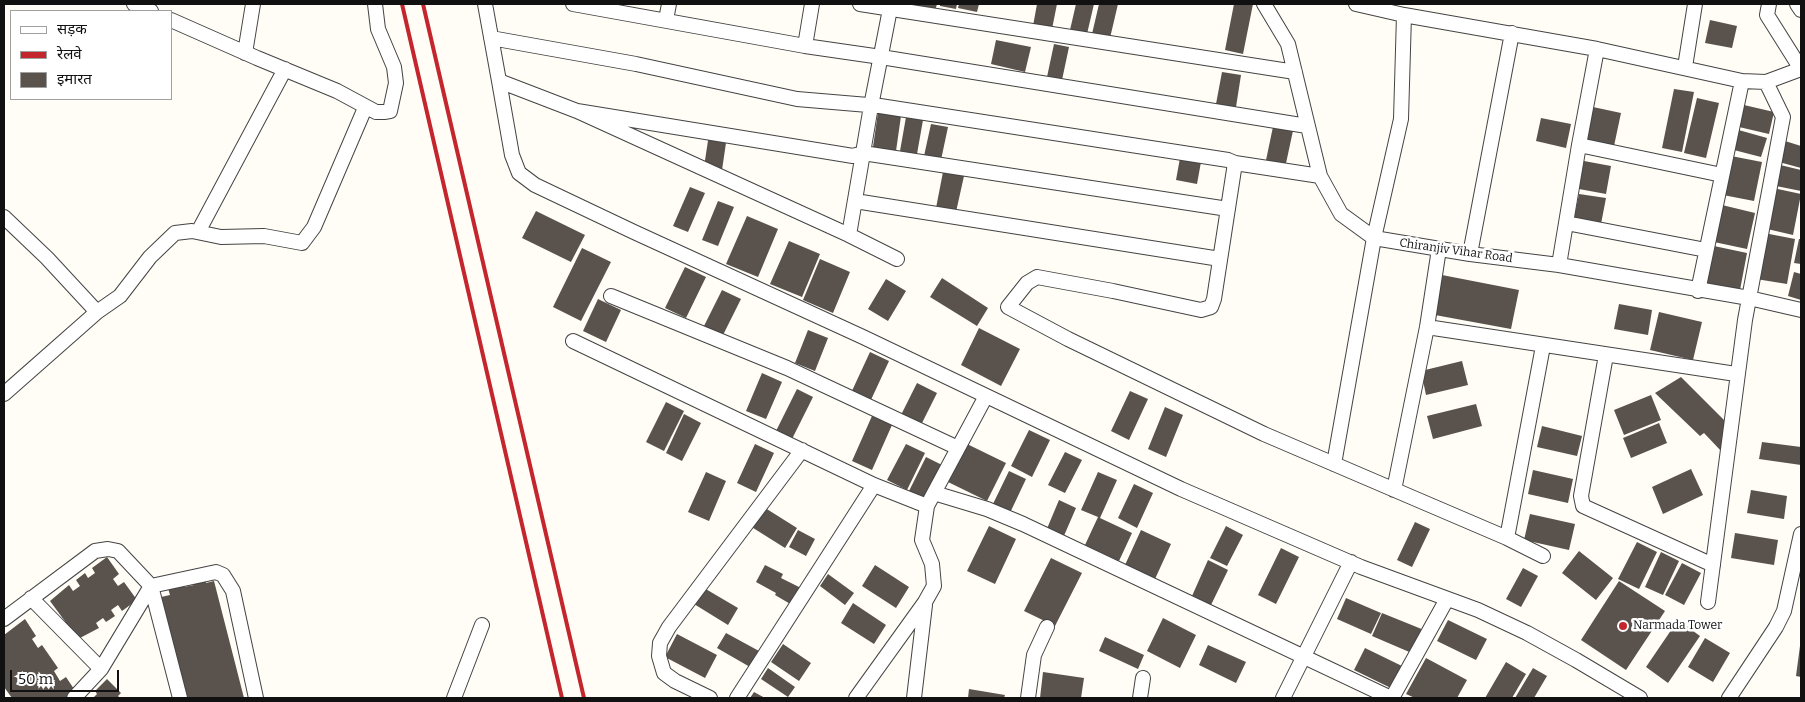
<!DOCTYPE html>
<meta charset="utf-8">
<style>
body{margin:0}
#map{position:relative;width:1805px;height:702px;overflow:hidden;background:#fffdf5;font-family:Bitter,"Noto Sans Devanagari",serif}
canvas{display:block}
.frame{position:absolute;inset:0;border:5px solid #111;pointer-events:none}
.legend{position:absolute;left:10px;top:10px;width:162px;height:90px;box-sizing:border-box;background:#fff;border:1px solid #a0a0a0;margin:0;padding:6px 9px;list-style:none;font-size:15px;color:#111}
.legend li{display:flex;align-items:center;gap:10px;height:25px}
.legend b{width:25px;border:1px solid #a0a0a0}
.scale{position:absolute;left:10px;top:670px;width:109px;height:22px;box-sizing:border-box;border:2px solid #111;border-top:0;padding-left:6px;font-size:15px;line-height:18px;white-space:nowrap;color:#111;-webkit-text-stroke:4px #fff;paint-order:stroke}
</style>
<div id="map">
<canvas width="1805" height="702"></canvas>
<div class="frame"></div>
<ul class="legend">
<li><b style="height:6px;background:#fff"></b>सड़क</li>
<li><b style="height:6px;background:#c4262e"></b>रेलवे</li>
<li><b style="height:14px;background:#5a524d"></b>इमारत</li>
</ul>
<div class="scale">50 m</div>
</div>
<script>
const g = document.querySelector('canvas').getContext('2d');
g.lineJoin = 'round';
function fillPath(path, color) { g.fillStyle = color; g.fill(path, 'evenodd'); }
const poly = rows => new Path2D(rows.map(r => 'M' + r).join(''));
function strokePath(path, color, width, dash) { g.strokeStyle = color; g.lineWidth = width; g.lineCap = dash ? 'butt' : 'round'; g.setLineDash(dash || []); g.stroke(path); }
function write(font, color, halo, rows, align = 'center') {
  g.font = font + ' Bitter,serif'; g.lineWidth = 5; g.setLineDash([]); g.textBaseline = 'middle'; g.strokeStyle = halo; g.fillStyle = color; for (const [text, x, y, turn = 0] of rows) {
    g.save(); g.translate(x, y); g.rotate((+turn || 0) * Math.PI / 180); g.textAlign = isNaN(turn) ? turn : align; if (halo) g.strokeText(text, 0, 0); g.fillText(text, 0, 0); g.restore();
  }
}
fillPath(poly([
 [903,4,937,4,935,11],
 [940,4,957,4,956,9,940,6],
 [959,4,979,4,977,12,958,8],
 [1037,4,1057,4,1052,29,1033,26],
 [1076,4,1094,4,1087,34,1070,30],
 [1099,4,1118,4,1110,38,1092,34],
 [1234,4,1253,4,1243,54,1225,50],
 [1710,20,1737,26,1732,48,1705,43],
 [996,40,1031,47,1025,72,991,64],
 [1054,44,1069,47,1062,80,1047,77],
 [1222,72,1241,75,1236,107,1216,104],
 [1674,89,1694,92,1682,152,1662,148],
 [1697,98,1719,103,1706,158,1684,153],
 [1744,105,1774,112,1769,134,1739,127],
 [1593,107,1621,113,1614,146,1587,140],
 [878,112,901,116,896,151,873,147],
 [906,117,923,120,917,154,900,151],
 [1541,118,1571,124,1566,148,1536,141],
 [1274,122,1294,126,1285,168,1265,165],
 [931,124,948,127,941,160,924,156],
 [1735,129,1767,138,1761,157,1730,149],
 [709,134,727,136,722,170,704,167],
 [1785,141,1801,146,1801,168,1779,162],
 [1731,156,1762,162,1754,201,1723,195],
 [1180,158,1201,162,1197,184,1176,180],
 [1584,161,1611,166,1606,194,1579,189],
 [1776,164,1801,170,1801,191,1771,185],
 [943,172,964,176,956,212,936,208],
 [690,187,705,193,688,232,673,226],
 [1773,188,1801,194,1793,235,1763,228],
 [1579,194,1606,198,1601,224,1574,219],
 [718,201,734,207,718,246,702,240],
 [1722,205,1755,213,1747,249,1714,242],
 [536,211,585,235,571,262,522,238],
 [747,216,778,229,758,277,726,264],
 [1764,233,1795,239,1787,284,1756,279],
 [1799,239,1801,239,1801,264,1794,263],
 [789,241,820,254,802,297,770,284],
 [1714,246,1747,253,1740,290,1707,283],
 [582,248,611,262,581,321,553,307],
 [820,259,850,272,833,313,803,300],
 [685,267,706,277,686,318,665,308],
 [1794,272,1801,274,1801,300,1788,296],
 [1442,275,1519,290,1511,329,1435,315],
 [942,278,988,308,977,326,930,297],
 [886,279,906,291,888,321,868,309],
 [722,290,741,299,722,337,703,328],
 [598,299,621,310,606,342,583,331],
 [1619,304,1652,310,1648,335,1614,329],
 [1659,312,1702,322,1693,360,1650,350],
 [979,328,1020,349,1001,386,961,365],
 [808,330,828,338,815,371,795,363],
 [870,352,889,361,870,402,851,393],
 [1462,361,1468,385,1426,395,1421,371],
 [762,373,782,382,766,419,746,411],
 [1681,377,1726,422,1722,452,1704,433,1700,436,1655,393],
 [917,383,937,393,921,425,901,415],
 [797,389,813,397,792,439,776,431],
 [1130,391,1148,399,1129,440,1111,431],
 [1651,395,1661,420,1624,435,1614,410],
 [666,402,684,411,664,451,646,442],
 [1476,404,1482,426,1433,439,1427,416],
 [1165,407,1183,415,1166,457,1148,449],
 [684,414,701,423,682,461,666,453],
 [872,416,892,425,872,470,852,461],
 [1659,423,1667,443,1631,458,1623,438],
 [1542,426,1582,436,1577,456,1537,447],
 [1029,430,1050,440,1032,477,1011,466],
 [1762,442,1801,447,1801,465,1759,459],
 [755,444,774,453,756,492,737,483],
 [906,444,925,453,907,490,887,480],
 [967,444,1006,463,987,501,948,482],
 [1065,452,1082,460,1065,493,1048,485],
 [926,457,942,465,923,503,907,495],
 [1691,469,1703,495,1663,514,1652,487],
 [1533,470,1573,479,1568,503,1528,494],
 [1009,471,1026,479,1009,515,992,506],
 [706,472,726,481,709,521,688,512],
 [1098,472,1117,480,1100,518,1132,533,1119,561,1085,545,1098,517,1081,510],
 [1134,484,1153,493,1137,528,1118,518],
 [1751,490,1787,496,1784,519,1747,513],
 [1059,500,1076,508,1063,538,1046,531],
 [762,506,797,528,785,548,750,526],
 [1530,514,1575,524,1569,550,1524,540],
 [1415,522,1430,529,1412,567,1397,560],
 [989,526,1016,539,995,584,967,571],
 [1226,526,1243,535,1227,566,1210,558],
 [798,530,815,539,806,556,789,547],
 [1141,530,1171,544,1155,579,1125,565],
 [1735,533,1778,540,1774,565,1731,558],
 [1637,542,1657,552,1639,589,1618,579],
 [1281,548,1299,557,1276,604,1258,595],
 [1579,551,1613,578,1596,600,1562,573],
 [1661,552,1679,561,1663,595,1645,587],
 [107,557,119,574,113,579,118,586,124,582,137,600,122,611,118,605,111,610,115,616,106,622,103,618,96,623,99,628,78,639,50,601,69,585,73,591,80,586,76,580,85,573,88,578,95,573,92,568],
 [1051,558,1082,573,1055,626,1024,611],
 [1208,560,1228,570,1211,605,1192,596],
 [1682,563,1701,573,1684,605,1665,595],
 [765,565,783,574,781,578,801,588,792,605,775,595,776,593,756,582],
 [875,565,909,587,896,608,862,586],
 [1523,568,1538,576,1521,607,1506,599],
 [828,574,854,593,845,605,820,586],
 [204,575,206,583,214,581,244,698,187,698,161,597,170,595,167,585,182,581,184,587,194,585,193,578],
 [1619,581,1665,611,1626,670,1581,640],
 [704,588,738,608,728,625,694,604],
 [1346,598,1381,613,1371,634,1337,619],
 [853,603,886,625,874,644,841,623],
 [1382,613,1424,630,1414,654,1372,636],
 [1163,618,1196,635,1180,668,1147,651],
 [25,619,36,636,32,639,38,648,42,645,58,668,54,671,60,681,66,677,76,692,67,698,12,698,4,687,4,635],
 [1448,620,1487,639,1476,660,1437,641],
 [1678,620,1700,636,1668,683,1646,667],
 [726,633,759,651,750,667,717,648],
 [677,634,717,655,705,678,665,657],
 [1105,637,1144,655,1138,669,1099,651],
 [1705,638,1730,653,1713,682,1688,667],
 [783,644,811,663,799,681,771,662],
 [1208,645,1246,662,1236,683,1199,665],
 [1800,646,1801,647,1801,677,1796,676],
 [1365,648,1404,667,1393,689,1354,670],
 [1426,658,1467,680,1457,698,1415,698,1406,694],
 [1506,662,1526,674,1512,698,1485,698],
 [768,668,795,687,788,697,761,679],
 [1533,668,1547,676,1534,698,1515,698],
 [1043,672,1084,678,1081,698,1040,698],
 [107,679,121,693,118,696,120,698,93,698,97,694,95,691],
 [969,689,1005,695,1004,698,968,698],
 [754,692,765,698,750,698]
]), '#5a524d');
const minor = poly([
 [134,4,151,11],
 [485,4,499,81,577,111,849,235,897,259],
 [573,4,805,46,881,57,1307,126],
 [860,4,1295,72],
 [1264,4,1288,44,1320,176,1341,214,1374,238,1470,254,1559,265,1749,298,1801,310],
 [1356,4,1404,15,1597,49,1742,81,1766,82,1801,69],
 [1769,4,1767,15,1801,69],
 [1797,4,1801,10],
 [171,20,257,58,337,91,376,112,384,112,390,111,396,83,394,67,378,29,375,4],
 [666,20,669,4],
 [491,38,636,64,797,99,880,106,1228,160,1235,163,1320,176],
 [805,46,812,4],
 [245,53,253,4],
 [1685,67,1695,4],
 [499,81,512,155,519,173,535,185,634,232,863,337,1181,489,1361,567,1478,610,1527,633,1576,660,1640,698],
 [577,111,853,156,863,153,1228,209],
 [1579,145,1722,175],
 [1235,163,1214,299,1211,307,1201,310,1113,291,1037,277,1027,283,1008,307,1068,339,1264,434,1507,538,1543,346],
 [855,201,1220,259],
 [4,217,47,258,97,312],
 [1566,223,1706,250],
 [198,232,285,69],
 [849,235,871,106,891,4],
 [1470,254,1512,33],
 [1559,265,1579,145,1597,49],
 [1698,291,1742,81],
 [611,296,787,368,958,448],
 [1427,327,1736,374],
 [573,341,874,485,927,506],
 [1606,355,1581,496,1583,506,1713,565],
 [4,394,97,312,120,296,150,257,175,233,192,231,221,237,264,236,302,243,314,227,365,108],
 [1334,464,1374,238,1401,119,1404,15],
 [1394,490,1427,327,1439,249],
 [934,493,987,509,1023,524,1391,698],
 [1507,538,1543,556],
 [151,586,180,698],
 [31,598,101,669,74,698],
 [1708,602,1745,320,1783,117,1766,82],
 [4,619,95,551,108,549,118,551,151,586,216,572,223,575,233,591,256,698],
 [101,669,151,586],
 [454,698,482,625],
 [710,698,675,681,664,673,659,656,660,643,669,627,802,450],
 [737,698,874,485],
 [856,698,925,602,934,586,932,564,922,540,927,506,986,396],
 [914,698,925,605],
 [1028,698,1034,655,1047,627],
 [1140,698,1143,678],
 [1283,698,1351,562],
 [1392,698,1447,599],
 [1729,698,1776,627,1784,611,1801,534]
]);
strokePath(minor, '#444', 16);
strokePath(minor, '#fff', 14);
strokePath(poly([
 [402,4,562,698],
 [423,4,584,698]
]), '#c4262e', 4);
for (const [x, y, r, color] of [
 [1623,626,5,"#c4262e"]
]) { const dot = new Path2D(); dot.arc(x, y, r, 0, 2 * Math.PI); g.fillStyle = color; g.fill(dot); strokePath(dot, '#fff', 2); }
write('12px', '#111', '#fff', [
 ["Chiranjiv Vihar Road",1456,251,8]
]);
write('12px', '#111', '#fff', [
 ["Narmada Tower",1633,626]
], 'left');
</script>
